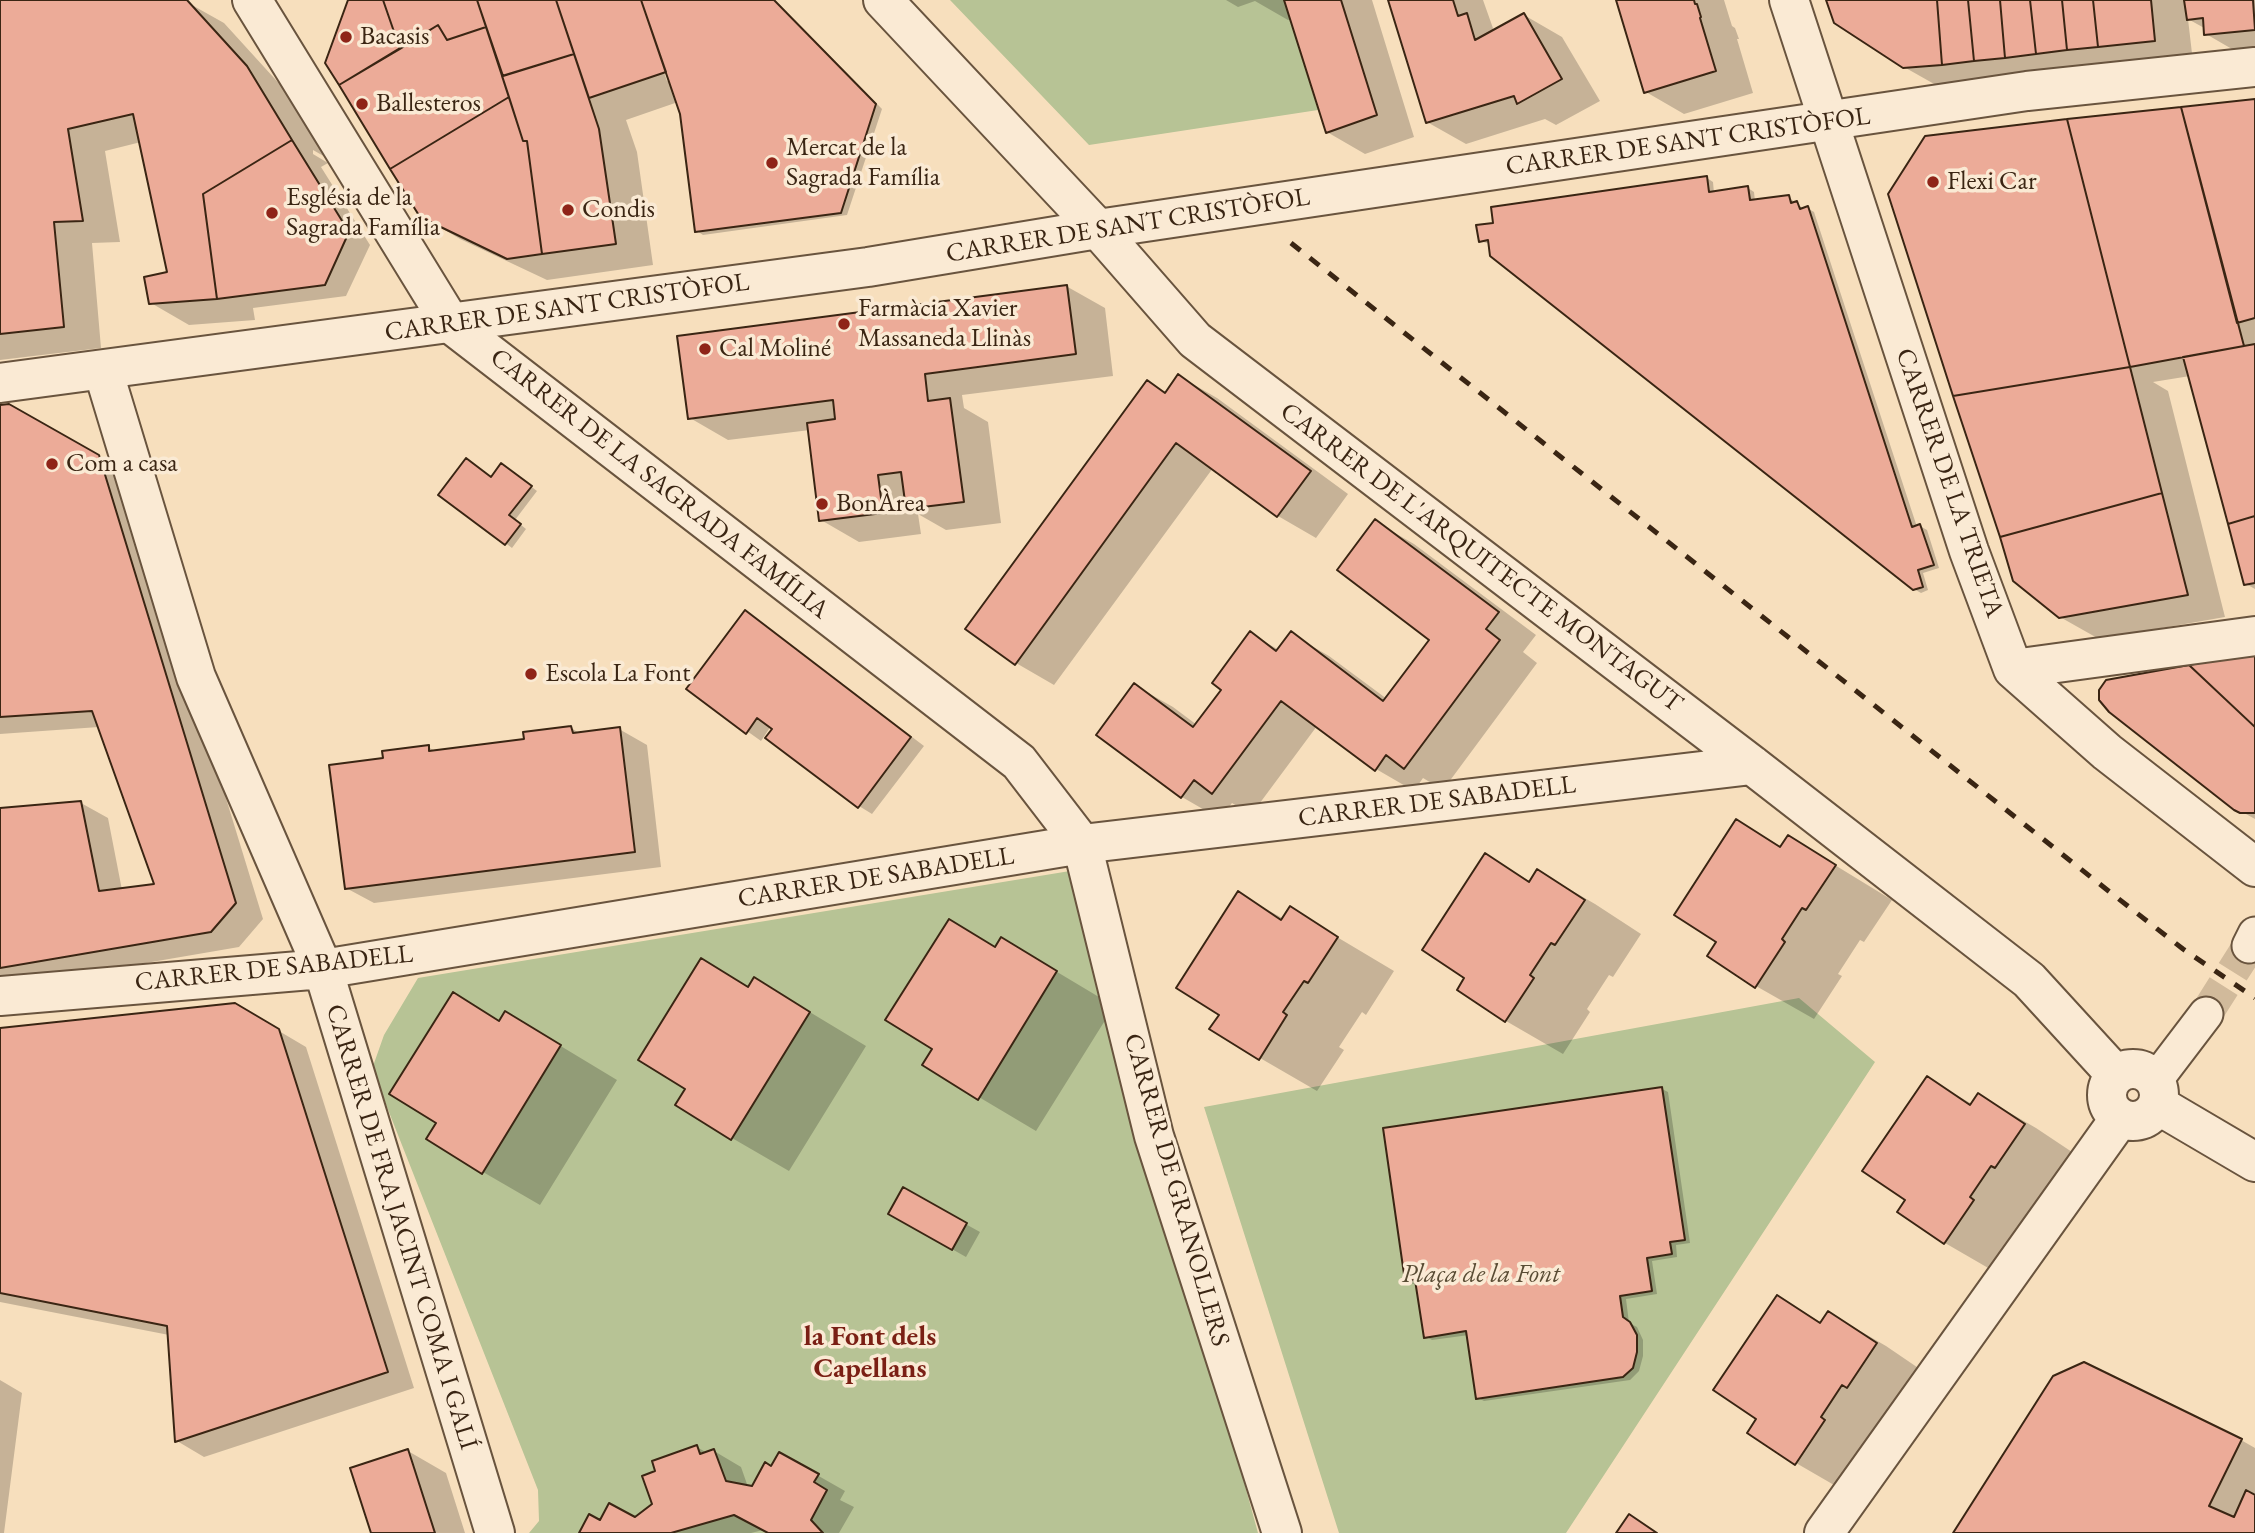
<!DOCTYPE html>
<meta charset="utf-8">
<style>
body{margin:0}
canvas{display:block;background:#f7dfbd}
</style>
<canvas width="2255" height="1533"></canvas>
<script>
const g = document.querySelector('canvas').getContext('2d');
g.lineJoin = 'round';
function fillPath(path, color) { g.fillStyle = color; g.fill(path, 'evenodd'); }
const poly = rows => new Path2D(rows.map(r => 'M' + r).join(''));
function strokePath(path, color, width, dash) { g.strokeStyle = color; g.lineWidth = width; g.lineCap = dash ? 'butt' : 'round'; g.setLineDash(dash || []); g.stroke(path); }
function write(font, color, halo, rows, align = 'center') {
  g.font = font + ' "EB Garamond",serif'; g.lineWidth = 7; g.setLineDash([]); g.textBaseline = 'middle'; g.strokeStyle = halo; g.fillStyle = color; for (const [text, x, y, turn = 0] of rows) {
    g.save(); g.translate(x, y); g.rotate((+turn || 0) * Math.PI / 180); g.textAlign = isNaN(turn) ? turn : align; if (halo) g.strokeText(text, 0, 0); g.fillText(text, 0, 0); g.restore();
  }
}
fillPath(poly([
 [950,0,1284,0,1318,110,1089,145],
 [1076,870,1258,1533,529,1533,539,1521,538,1490,372,1069,384,1035,418,978],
 [1799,998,1875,1062,1566,1533,1339,1533,1204,1107]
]), '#b7c395');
fillPath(poly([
 [0,0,183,0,224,23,285,90,327,158,313,150,313,154,328,163,321,167,370,245,346,296,253,308,255,320,189,325,151,303,169,273,141,142,105,151,120,242,92,243,101,348,0,360],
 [350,0,639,0,667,81,670,80,643,0,775,0,882,109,847,215,703,235,697,231,682,114,678,102,626,120,637,152,653,265,547,280,460,239,421,216,327,62],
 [1226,0,1372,0,1414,137,1365,154,1327,132,1292,19,1288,20,1255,1,1238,7],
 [1389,0,1483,0,1494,31,1524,15,1562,37,1600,101,1556,125,1545,119,1466,144,1427,122],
 [1617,0,1724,0,1732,26,1735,28,1739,39,1737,39,1753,93,1684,114,1646,92],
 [1828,0,2255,0,2255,55,2244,56,2206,34,2206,29,2188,19,2193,62,1943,89,1904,67],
 [2255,100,2255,589,2246,584,2190,376,2153,382,2168,391,2225,617,2099,639,2060,617,2015,580],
 [1707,178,1713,182,1714,193,1748,188,1754,192,1755,201,1788,197,1804,209,1807,208,1814,212,1917,527,1920,526,1927,530,1939,568,1923,573,1928,590,1921,593,1914,589,1490,244,1480,241],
 [1066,286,1105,308,1113,376,962,395,964,408,988,422,1001,523,946,530,918,514,921,534,859,542,821,520,810,430,728,440,690,418],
 [1179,376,1217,398,1348,494,1316,538,1278,516,1213,468,1054,685,1016,663,1147,382,1167,393],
 [9,406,126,472,263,919,239,947,0,988,0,810,81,803,108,818,122,890,157,885,99,727,0,734,0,407],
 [508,469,537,491,515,520,526,529,512,548,441,494,492,478],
 [1376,522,1414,544,1536,635,1523,652,1537,663,1443,790,1423,778,1414,791,1376,769,1317,726,1251,815,1232,803,1220,819,1182,797,1099,734,1134,685,1173,707,1197,725,1224,690,1251,634,1279,650,1291,634,1329,656,1387,699,1432,639],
 [746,613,759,621,924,746,872,814,859,806,771,726,761,741,688,689],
 [2255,655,2255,819,2235,808],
 [571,728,581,734,619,729,647,745,661,867,374,903,346,888,385,760,428,747,437,752,526,740],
 [1737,821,1782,847,1789,837,1892,900,1864,942,1860,940,1838,974,1842,976,1814,1019,1756,986,1710,956,1718,942],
 [1486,855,1531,882,1538,871,1595,904,1641,934,1613,977,1609,975,1587,1009,1590,1012,1563,1054,1506,1021,1459,990,1467,978],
 [1239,894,1284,919,1290,909,1394,971,1366,1015,1362,1012,1339,1047,1344,1050,1317,1091,1260,1058],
 [1002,939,1114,1006,1036,1131,925,1065],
 [755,979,866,1046,789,1171,732,1138,687,1088],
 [453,994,501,1022,506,1013,617,1080,540,1205,483,1172,438,1122],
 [235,1005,306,1047,414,1388,204,1457,177,1441,169,1335,0,1302,0,1030],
 [1927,1078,1972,1104,1979,1095,2036,1128,2081,1158,2002,1276,1945,1243,1899,1211,1907,1200],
 [1662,1089,1668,1092,1690,1243,1676,1245,1677,1257,1652,1261,1657,1294,1626,1299,1629,1323,1637,1327,1643,1340,1643,1356,1639,1371,1630,1380,1484,1401,1478,1398,1469,1335,1432,1340,1425,1336,1417,1283,1413,1284,1407,1280],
 [904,1190,980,1232,966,1257,890,1214],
 [1778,1297,1822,1323,1829,1313,1886,1346,1933,1378,1853,1496,1796,1463,1758,1418],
 [0,1380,22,1393,4,1533,0,1533],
 [2241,1440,2255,1448,2255,1533,1955,1533],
 [697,1447,707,1453,714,1451,741,1467,748,1487,753,1488,772,1468,780,1454,845,1491,840,1500,854,1507,839,1533,769,1533,763,1530,751,1533,581,1533,601,1523,635,1519,654,1505,658,1472],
 [408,1451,446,1473,465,1533,373,1533]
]), '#0003');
const building = poly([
 [0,0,187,0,247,66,292,140,203,194,217,299,149,304,144,277,167,272,133,114,68,129,83,221,54,222,64,327,0,334,0,0],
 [348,0,383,0,400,49,339,85,325,63,348,0],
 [383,0,477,0,486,27,447,40,438,25,400,49,383,0],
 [477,0,556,0,574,54,503,76,477,0],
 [556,0,641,0,666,72,589,98,556,0],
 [641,0,774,0,876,104,841,213,695,232,680,114,641,0],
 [1284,0,1341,0,1377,115,1326,133,1284,0],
 [1388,0,1453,0,1458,16,1467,13,1475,40,1524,13,1562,79,1517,104,1514,96,1426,123,1388,0],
 [1616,0,1694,0,1695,4,1697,4,1701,17,1700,18,1716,71,1644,93,1616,0],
 [1826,0,1937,0,1942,65,1903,68,1834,23,1826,0],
 [1937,0,1968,0,1974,61,1942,65,1937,0],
 [1968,0,2000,0,2005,58,1974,61,1968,0],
 [2000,0,2030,0,2036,54,2005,58,2000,0],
 [2030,0,2062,0,2067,50,2036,54,2030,0],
 [2062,0,2093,0,2098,47,2067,50,2062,0],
 [2093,0,2151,0,2155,41,2098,47,2093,0],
 [2184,0,2253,0,2255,30,2204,35,2203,18,2187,20,2184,0],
 [438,25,447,40,486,27,509,97,390,169,339,85,438,25],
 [574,54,599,129,616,244,542,254,527,141,523,141,502,76,574,54],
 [509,97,523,141,527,141,542,254,507,259,420,217,390,169,509,97],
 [2255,99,2255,318,2237,323,2181,107,2255,99],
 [2181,107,2244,346,2130,367,2067,119,2181,107],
 [2067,119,2130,367,1953,396,1888,194,1925,136,2067,119],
 [292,140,349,232,325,285,217,299,203,194,292,140],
 [1707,176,1709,192,1748,186,1750,200,1789,195,1791,203,1797,201,1800,209,1808,206,1912,527,1920,524,1934,565,1918,570,1923,587,1913,590,1490,256,1488,240,1479,242,1476,225,1493,223,1491,207,1707,176],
 [1067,285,1076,354,925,374,928,401,950,398,964,502,906,509,901,472,878,475,883,513,819,521,807,423,835,419,833,400,688,419,677,336,1067,285],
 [2255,344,2255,516,2228,524,2183,357,2255,344],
 [2130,367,2162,493,2000,537,1953,396,2130,367],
 [1178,374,1311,471,1277,517,1176,443,1015,665,965,629,1147,380,1165,393,1178,374],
 [9,404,99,455,236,903,211,932,0,968,0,808,81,801,99,891,154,884,92,711,0,717,0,405,9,404],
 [466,458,491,477,501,463,532,486,509,515,521,524,505,545,438,495,466,458],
 [2162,493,2188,595,2059,618,2013,581,2000,537,2162,493],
 [2255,516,2255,583,2244,585,2228,524,2255,516],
 [1375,519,1499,612,1486,629,1500,640,1404,769,1386,755,1375,771,1281,701,1212,794,1194,780,1181,798,1096,735,1134,683,1193,727,1221,690,1212,683,1250,631,1276,651,1291,631,1383,701,1429,640,1337,570,1375,519],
 [745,610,911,737,858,808,765,738,772,729,757,718,746,734,686,689,745,610],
 [2255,653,2255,727,2189,665,2255,653],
 [2189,665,2255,727,2255,813,2240,813,2234,810,2109,712,2099,700,2099,690,2106,680,2189,665],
 [571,726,573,733,620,727,635,852,345,889,329,765,383,758,382,751,429,745,429,751,524,739,523,732,571,726],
 [1736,819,1780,847,1788,835,1836,865,1806,910,1802,908,1782,939,1785,942,1755,988,1707,956,1716,942,1674,915,1736,819],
 [1485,853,1529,882,1537,869,1585,900,1555,945,1551,943,1530,975,1534,978,1505,1022,1457,990,1464,978,1422,950,1485,853],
 [1238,891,1281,920,1290,906,1338,937,1308,983,1304,981,1283,1012,1287,1015,1259,1060,1209,1029,1219,1015,1176,988,1238,891],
 [949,919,995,947,1001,937,1057,971,978,1100,922,1065,932,1049,885,1020,949,919],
 [701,958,748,987,754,977,810,1012,731,1140,675,1105,685,1089,638,1060,701,958],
 [453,992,499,1021,505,1011,561,1045,482,1174,426,1139,436,1123,389,1094,453,992],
 [235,1003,279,1029,388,1372,175,1442,167,1326,0,1293,0,1028,235,1003],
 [1927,1076,1970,1105,1978,1093,2025,1124,1995,1168,1991,1166,1970,1197,1974,1200,1944,1244,1897,1212,1905,1200,1862,1171,1927,1076],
 [1662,1087,1685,1240,1670,1242,1672,1254,1647,1258,1652,1291,1620,1296,1623,1317,1630,1322,1637,1335,1637,1352,1633,1368,1623,1377,1476,1399,1466,1331,1424,1338,1415,1280,1405,1281,1383,1128,1662,1087],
 [903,1187,967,1223,952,1250,888,1214,903,1187],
 [1777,1295,1820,1323,1828,1311,1877,1343,1847,1388,1842,1385,1821,1417,1825,1420,1795,1465,1747,1433,1756,1419,1713,1390,1777,1295],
 [2084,1362,2242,1439,2209,1506,2234,1517,2246,1490,2255,1495,2255,1533,1953,1533,2053,1376,2084,1362],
 [697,1445,700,1454,714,1449,726,1481,752,1486,765,1462,771,1466,779,1452,819,1474,814,1482,827,1490,811,1520,823,1533,768,1533,734,1515,671,1533,579,1533,589,1514,600,1520,609,1503,635,1517,652,1504,642,1476,655,1471,652,1461,697,1445],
 [408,1449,435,1533,371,1533,350,1468,408,1449],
 [1629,1514,1657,1533,1616,1533,1629,1514]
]);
fillPath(building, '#ecab98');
strokePath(building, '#3a2513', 2);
strokePath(poly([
 [2206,1014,2249,946]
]), '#d1ba9b', 33, [33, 17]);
const pedestrian = poly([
 [2249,946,2255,934],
 [2155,1081,2206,1014]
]);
const minor = poly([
 [252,0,451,324,1019,762,1082,844,1154,1136,1282,1533],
 [883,0,1098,229,1195,340,1752,765,2029,980,2116,1075],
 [1789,0,1969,551,2013,669,2107,752,2255,867],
 [103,370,196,677,323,969,495,1533],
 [2013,669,2255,636],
 [0,996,323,969,1082,844,1752,765],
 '2107 1095a26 26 0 1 1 52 0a26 26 0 1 1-52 0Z',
 [2158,1105,2255,1162],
 [1824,1533,2120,1118]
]);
const tertiary = poly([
 [0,383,868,267,1098,229,2027,91,2255,67]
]);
strokePath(pedestrian, '#69543e', 37);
strokePath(minor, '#69543e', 42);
strokePath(tertiary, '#69543e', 42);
strokePath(pedestrian, '#faead4', 33);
strokePath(minor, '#faead4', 38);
strokePath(tertiary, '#faead4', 38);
strokePath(poly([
 [1291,243,2106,889,2183,949,2255,998]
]), '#3a2513', 5, [12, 12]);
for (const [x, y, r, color] of [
 [346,37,7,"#8f2418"],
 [362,104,7,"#8f2418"],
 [772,163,7,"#8f2418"],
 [1933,182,7,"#8f2418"],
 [568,210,7,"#8f2418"],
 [272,213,7,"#8f2418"],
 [844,324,7,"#8f2418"],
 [705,349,7,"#8f2418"],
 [52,464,7,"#8f2418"],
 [822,504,7,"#8f2418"],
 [531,674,7,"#8f2418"]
]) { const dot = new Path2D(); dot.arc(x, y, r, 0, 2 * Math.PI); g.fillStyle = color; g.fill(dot); strokePath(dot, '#faead4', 2.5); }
write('26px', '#3a2513', '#faead4', [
 ["Bacasis",360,37],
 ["Ballesteros",376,104],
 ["Mercat de la",786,148],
 ["Sagrada Família",786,178],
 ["Flexi Car",1947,182],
 ["Església de la",286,198],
 ["Sagrada Família",286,228],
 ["Condis",582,210],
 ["Farmàcia Xavier",858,309],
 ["Massaneda Llinàs",858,339],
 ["Cal Moliné",719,349],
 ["Com a casa",66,464],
 ["BonÀrea",836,504],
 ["Escola La Font",545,674]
], 'left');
write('26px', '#3a2513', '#faead4', [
 ["CARRER DE SANT CRISTÒFOL",1688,142,-8],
 ["CARRER DE SANT CRISTÒFOL",1128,226,-9],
 ["CARRER DE SANT CRISTÒFOL",567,308,-8],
 ["CARRER DE LA TRIETA",1949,483,71],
 ["CARRER DE LA SAGRADA FAMÍLIA",659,484,38],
 ["CARRER DE L'ARQUITECTE MONTAGUT",1481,558,37],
 ["CARRER DE SABADELL",1437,802,-7],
 ["CARRER DE SABADELL",876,878,-9],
 ["CARRER DE SABADELL",274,969,-6],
 ["CARRER DE GRANOLLERS",1176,1190,74],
 ["CARRER DE FRA JACINT COMA I GALÍ",401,1227,73]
]);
write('italic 26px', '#594c34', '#faead4', [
 ["Plaça de la Font",1481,1275]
]);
write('bold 28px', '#7a1f14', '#faead4', [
 ["la Font dels",870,1337],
 ["Capellans",870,1369]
]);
</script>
